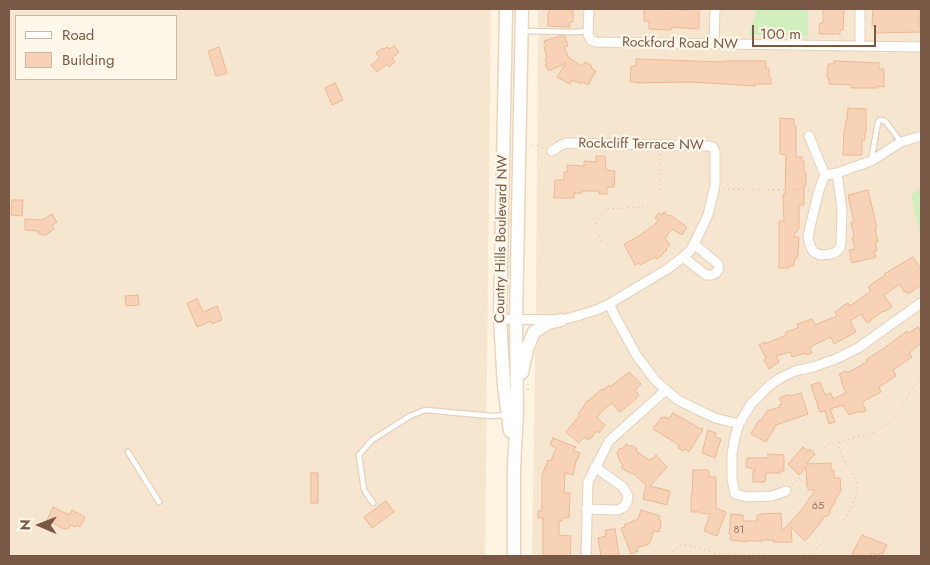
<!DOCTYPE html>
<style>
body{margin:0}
#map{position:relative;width:930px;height:565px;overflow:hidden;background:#fff4e2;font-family:Jost,sans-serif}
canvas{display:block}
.frame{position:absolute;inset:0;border:10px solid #795945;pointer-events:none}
.legend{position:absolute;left:15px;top:15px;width:162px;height:65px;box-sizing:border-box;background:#fff7ea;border:1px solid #c9b8a8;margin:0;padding:6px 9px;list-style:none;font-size:15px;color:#795945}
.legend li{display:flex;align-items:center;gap:10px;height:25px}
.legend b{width:25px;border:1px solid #c9b8a8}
.north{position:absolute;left:15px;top:500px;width:50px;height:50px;-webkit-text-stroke:4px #fff7ea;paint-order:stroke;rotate:271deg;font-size:14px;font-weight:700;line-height:20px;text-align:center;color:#795945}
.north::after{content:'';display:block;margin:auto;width:18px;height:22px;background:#795945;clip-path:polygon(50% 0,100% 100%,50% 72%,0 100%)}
.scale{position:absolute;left:752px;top:25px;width:124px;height:22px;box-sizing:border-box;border:2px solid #795945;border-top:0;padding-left:6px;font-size:15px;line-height:18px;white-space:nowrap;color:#795945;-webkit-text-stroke:4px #fff7ea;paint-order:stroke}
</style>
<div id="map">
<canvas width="930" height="565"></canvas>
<div class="frame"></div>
<ul class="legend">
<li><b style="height:6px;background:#fff"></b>Road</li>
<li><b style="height:14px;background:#f7d2b6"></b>Building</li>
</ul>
<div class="north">N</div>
<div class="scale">100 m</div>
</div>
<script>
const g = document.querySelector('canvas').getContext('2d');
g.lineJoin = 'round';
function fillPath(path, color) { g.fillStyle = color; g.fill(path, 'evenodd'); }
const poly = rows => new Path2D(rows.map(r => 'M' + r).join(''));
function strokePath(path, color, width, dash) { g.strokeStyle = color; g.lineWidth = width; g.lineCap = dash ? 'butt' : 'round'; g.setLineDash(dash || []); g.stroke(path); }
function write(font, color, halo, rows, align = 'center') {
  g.font = font + ' Jost,sans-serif'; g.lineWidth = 4.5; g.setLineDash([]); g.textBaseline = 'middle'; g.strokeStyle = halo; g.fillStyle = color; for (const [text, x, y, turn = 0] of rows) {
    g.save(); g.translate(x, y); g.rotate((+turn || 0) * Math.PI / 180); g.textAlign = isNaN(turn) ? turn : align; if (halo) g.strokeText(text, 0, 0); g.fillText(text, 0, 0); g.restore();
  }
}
fillPath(poly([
 [9,9,491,9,485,556,9,556],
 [16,16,176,16,176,79,16,79],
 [538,9,757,9,750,35,807,36,808,9,921,9,921,556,532,556,536,302]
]), '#f7e6cf');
fillPath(poly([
 [757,9,808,9,808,36,749,35],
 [921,188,921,240,911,195]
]), '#d1eebf');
const building = poly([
 [549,9,573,9,573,22,570,22,570,27,548,26,548,13,549,13,549,9],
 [644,9,688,10,689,9,699,9,699,29,671,27,671,30,668,30,649,29,649,22,644,21,644,9],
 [823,9,844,9,843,30,840,30,840,34,819,34,820,23,823,23,823,9],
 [873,9,919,9,919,26,921,26,921,32,875,33,875,26,872,26,873,9],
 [560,36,565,36,568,46,564,47,569,58,582,66,585,62,592,66,591,68,596,71,588,85,582,82,581,84,572,80,570,84,557,77,566,63,549,71,545,65,547,64,545,59,547,57,544,47,546,46,544,41,560,36],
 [394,46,399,52,392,58,395,62,389,67,387,64,377,72,371,65,380,58,376,53,383,48,384,49,388,47,389,49,394,46],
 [219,47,227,73,216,76,208,51,219,47],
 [636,59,722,62,722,61,766,61,766,69,769,68,769,77,771,77,771,84,755,84,755,86,690,82,636,83,636,82,630,82,631,66,636,66,636,59],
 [834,61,879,63,879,69,884,69,884,87,878,86,878,88,851,88,852,85,829,84,829,78,827,78,828,64,834,64,834,61],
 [335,83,343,100,332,105,325,88,335,83],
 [848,108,866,109,866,132,865,132,865,140,862,140,862,155,843,155,844,130,845,130,846,120,847,120,848,108],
 [780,118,794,119,794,126,796,126,796,157,802,157,802,161,804,161,804,172,806,172,806,186,804,186,804,205,799,205,799,228,793,237,799,237,798,254,797,258,795,258,794,266,789,266,789,268,779,268,779,221,784,221,783,194,785,194,786,155,780,154,780,118],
 [596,156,605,156,606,170,615,171,614,187,607,187,607,194,599,194,599,191,582,191,582,193,574,193,574,198,554,198,555,180,564,180,564,172,567,172,567,165,584,166,584,161,596,162,596,156],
 [868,190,877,228,875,228,878,242,875,242,877,251,874,251,876,257,852,263,849,250,855,249,852,238,854,237,854,235,851,222,854,222,848,195,868,190],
 [12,200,23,200,22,216,11,215,12,200],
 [664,212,669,216,670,215,687,227,682,235,672,229,665,238,670,245,666,249,667,250,663,253,663,254,657,259,655,257,640,265,639,263,635,265,624,244,639,236,659,221,655,218,659,213,662,215,664,212],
 [52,214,57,222,52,225,54,229,46,235,38,234,39,231,25,230,25,219,42,220,52,214],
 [913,257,921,269,921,285,908,294,906,291,904,292,900,284,884,295,892,307,884,312,883,311,867,323,861,314,850,321,856,332,834,344,831,337,828,338,810,347,812,353,806,355,805,353,792,357,790,352,776,356,779,362,769,369,764,360,766,358,759,345,765,342,766,344,767,343,786,335,786,332,798,328,797,324,812,319,815,325,837,316,835,312,841,308,840,308,848,303,850,306,871,291,868,287,885,275,884,274,913,257],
 [138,295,139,305,126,306,125,296,138,295],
 [197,299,203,312,217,306,222,320,212,324,211,321,197,327,187,303,197,299],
 [918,327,921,332,921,343,909,353,912,357,893,370,896,376,879,387,881,392,862,402,866,411,860,413,859,411,849,415,843,405,830,409,835,422,829,424,825,411,820,412,811,385,820,382,825,395,831,393,833,399,846,393,841,381,842,380,839,374,846,371,847,373,867,362,866,360,867,359,883,349,907,331,908,333,918,327],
 [629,372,641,384,635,390,639,395,636,399,620,412,612,403,603,410,597,418,605,425,599,433,597,431,590,439,589,438,588,440,585,437,579,443,566,432,580,415,578,414,588,400,588,401,602,389,603,390,609,385,610,387,629,372],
 [801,393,808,414,776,425,766,442,751,434,759,420,761,421,765,414,766,414,767,411,780,407,779,405,782,404,779,398,788,395,790,395,791,396,801,393],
 [673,413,699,428,703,429,689,452,685,449,683,451,678,448,679,445,653,429,662,417,665,418,665,417,669,419,673,413],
 [708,430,716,433,715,437,721,439,715,458,702,453,708,430],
 [553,438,576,447,573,450,580,453,577,461,576,461,573,475,565,473,564,493,570,493,569,518,562,518,562,521,559,521,559,535,571,536,570,556,543,556,543,518,538,518,538,511,542,511,542,475,545,467,546,467,548,460,551,461,556,448,550,445,553,438],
 [626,444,631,447,632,445,637,449,636,451,649,460,651,459,652,459,656,455,667,467,650,486,670,491,667,505,643,499,646,485,633,473,632,474,621,468,623,465,620,462,617,453,620,448,622,449,626,444],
 [803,447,808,451,810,449,815,454,806,464,831,463,831,470,834,470,834,478,840,478,841,491,835,500,836,501,829,511,831,512,827,517,825,516,817,527,805,541,791,527,792,542,773,542,774,540,761,540,762,541,747,541,747,542,730,540,731,534,729,534,731,514,743,515,743,521,757,521,757,515,761,515,761,514,781,513,782,531,803,508,815,490,808,490,808,486,807,486,806,467,799,475,788,464,803,447],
 [768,454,784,455,784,471,780,471,780,473,766,473,765,482,753,482,753,471,756,470,746,467,747,458,768,458,768,454],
 [693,470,708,470,708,471,709,471,709,477,716,477,716,508,726,512,717,536,704,531,710,514,700,513,700,512,691,512,691,495,692,495,693,470],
 [311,473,318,473,318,503,311,503,311,473],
 [386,501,394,512,372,528,364,517,386,501],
 [53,507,69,515,72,510,85,517,80,527,76,525,75,527,70,525,69,528,64,529,47,520,53,507],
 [641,510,660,516,659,520,661,520,660,525,661,525,659,532,654,531,649,544,637,548,638,551,631,554,621,528,625,527,624,525,638,519,641,510],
 [615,529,619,555,601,556,598,538,606,536,605,530,615,529],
 [862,535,887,545,883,554,880,553,879,556,872,553,871,556,851,556,862,535]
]);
fillPath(building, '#f7d2b6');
strokePath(building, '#ebb895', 1);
const lane = poly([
 [523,31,576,32,588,31],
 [871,161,878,122,880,120,885,121,901,142],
 [128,452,159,502],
 [373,503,364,490,359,455,372,440,410,416,425,410,492,416,506,415]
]);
const street = poly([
 [589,9,588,35,591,40,596,42,921,47],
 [714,44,715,9],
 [860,46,860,9],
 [809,136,825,175],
 [837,173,842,209,841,243,840,248,836,252,831,254,820,255,814,252,811,248,808,238,810,227,819,190,825,175,837,173,871,161,901,142,921,136],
 [683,257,706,275,712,275,716,273,719,268,718,264,694,244],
 [609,304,617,320,637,356,655,380,666,390,678,400,698,410,715,418,739,424],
 [500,319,561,320,577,316,599,309,609,304,669,268,683,257,690,251,694,244,708,215,715,185,715,151,713,147,709,146,567,143,561,145,552,151],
 [786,491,772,496,747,497,735,494,732,479,732,454,735,437,739,424,751,404,770,385,782,377,795,371,813,367,836,359,858,348,921,303],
 [586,509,618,510,624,507,627,502,628,496,623,487,595,467],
 [586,556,588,482,609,441,666,390]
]);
const secondary = poly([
 [506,9,500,319,504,386,510,431],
 [522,373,527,349,534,332,548,323,561,320],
 [514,556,514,468,517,411,516,319,522,9]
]);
strokePath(lane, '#e4d0bc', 7);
strokePath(street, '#e4d0bc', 11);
strokePath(secondary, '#ecd3bc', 15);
strokePath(poly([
 [532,146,535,145,543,148],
 [723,189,811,190],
 [602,241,594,228,598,219,605,209,641,207,648,205,658,194,660,189,660,153],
 [528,390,528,382],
 [792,485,797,481,828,444,831,443,839,442],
 [670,556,674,550,683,544,721,554,787,556,810,555,842,523,851,509,858,489,857,482,843,459,839,448,840,442,873,433,889,423,896,414,921,375]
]), '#dcb599', 1, [1, 4]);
strokePath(lane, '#fff', 4.5);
strokePath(street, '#fff', 9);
strokePath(secondary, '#fff', 12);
write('11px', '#987761', null, [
 ["65",818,506],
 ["81",739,530]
]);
write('14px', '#795945', '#fff7ea', [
 ["Rockford Road NW",680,44,1],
 ["Rockcliff Terrace NW",641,145,1],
 ["Country Hills Boulevard NW",502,239,-89]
]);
</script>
